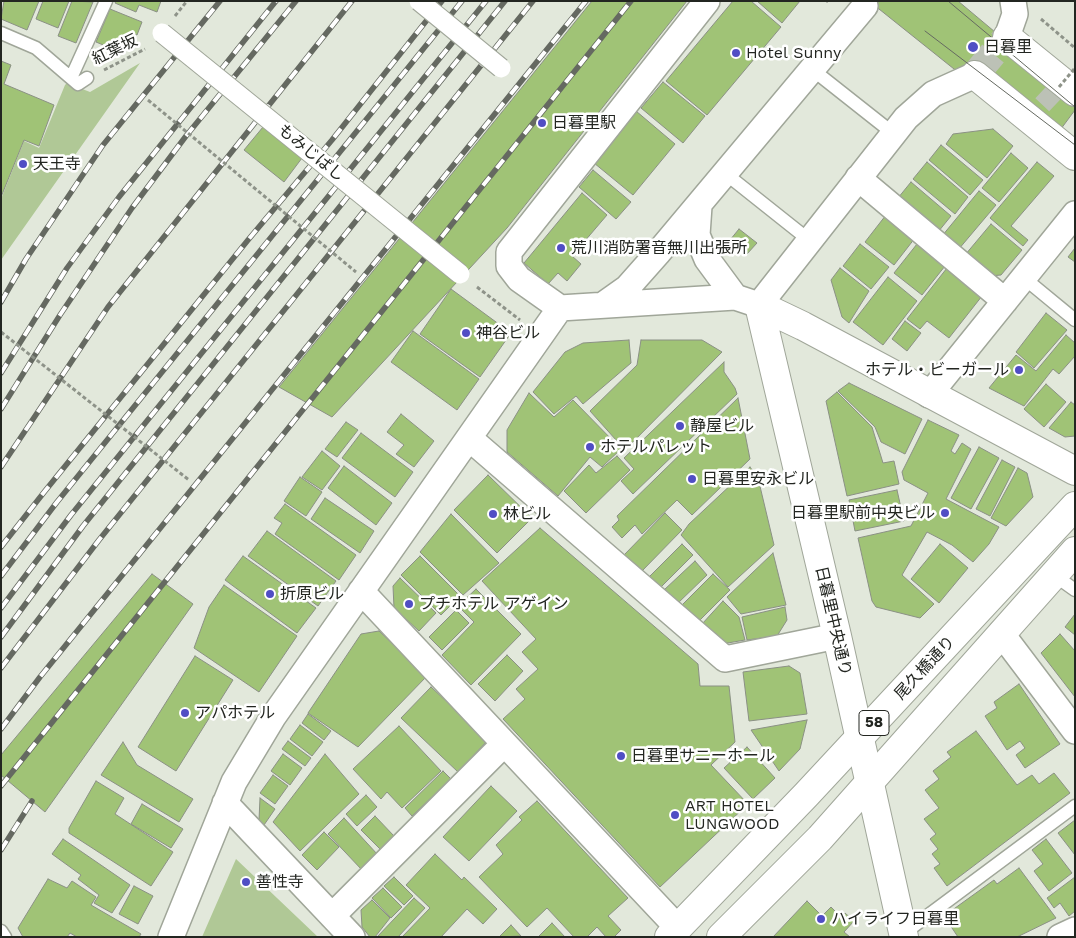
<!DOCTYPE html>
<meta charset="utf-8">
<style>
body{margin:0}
#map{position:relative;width:1076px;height:938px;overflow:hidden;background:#e2e8db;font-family:"Work Sans",sans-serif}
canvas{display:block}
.frame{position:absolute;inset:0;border:2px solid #232621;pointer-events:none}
</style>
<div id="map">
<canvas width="1076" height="938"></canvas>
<div class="frame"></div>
</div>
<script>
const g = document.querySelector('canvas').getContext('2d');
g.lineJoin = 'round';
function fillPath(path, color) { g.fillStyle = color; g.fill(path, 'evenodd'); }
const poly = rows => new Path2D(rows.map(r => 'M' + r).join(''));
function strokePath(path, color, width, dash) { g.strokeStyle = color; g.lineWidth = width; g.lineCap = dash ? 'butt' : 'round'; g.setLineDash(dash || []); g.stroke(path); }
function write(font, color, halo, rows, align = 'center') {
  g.font = font + ' "Work Sans","Noto Sans JP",sans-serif'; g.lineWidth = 5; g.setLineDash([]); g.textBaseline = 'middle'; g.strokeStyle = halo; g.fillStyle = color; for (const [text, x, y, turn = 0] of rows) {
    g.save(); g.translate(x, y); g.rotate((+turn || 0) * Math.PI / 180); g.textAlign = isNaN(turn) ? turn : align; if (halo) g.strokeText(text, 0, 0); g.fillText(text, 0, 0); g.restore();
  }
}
fillPath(poly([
 [140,63,1,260,1,199,24,141,39,148,65,85,67,83,90,92],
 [236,859,318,937,202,937]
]), '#b0c896');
const building = poly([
 [4,1,39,1,27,30,1,19,4,1],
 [43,1,69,1,58,28,36,19,43,1],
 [72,1,93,2,76,43,58,36,72,1],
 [116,1,161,1,157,12,139,5,136,12,115,3,116,1],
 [592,1,687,1,507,228,332,417,279,387,592,1],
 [733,1,751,1,781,27,707,115,666,81,733,1],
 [757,1,800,1,782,23,757,1],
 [869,1,958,1,1075,99,1075,110,1049,145,869,1],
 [110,9,142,22,137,35,133,33,113,49,96,42,110,9],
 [1,61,11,65,4,84,54,105,39,146,24,140,1,197,1,61],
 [663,82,705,116,683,143,641,108,663,82],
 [636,111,675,144,633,195,594,163,636,111],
 [263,127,302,158,284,182,244,150,263,127],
 [993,129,1013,146,987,178,946,144,953,134,993,129],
 [941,145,983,180,970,195,929,160,941,145],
 [1011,153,1028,168,999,202,982,188,1011,153],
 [927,162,968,197,955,214,913,179,927,162],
 [1037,162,1054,176,1011,226,1028,240,1023,246,990,218,1037,162],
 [593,170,631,202,616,219,579,187,593,170],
 [911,182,951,216,938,232,898,198,911,182],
 [979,191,996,205,958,250,942,236,979,191],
 [582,193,607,215,572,256,581,264,567,281,558,273,548,284,524,263,582,193],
 [886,215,915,238,894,265,865,242,886,215],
 [991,224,1022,250,1001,275,989,276,965,255,991,224],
 [739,229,757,243,747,254,730,240,739,229],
 [860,244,889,267,871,289,843,266,860,244],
 [917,244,945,266,922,295,894,273,917,244],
 [1075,248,1075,262,1068,257,1075,248],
 [840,268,869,291,849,323,842,317,831,280,840,268],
 [947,268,982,296,949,338,927,321,920,329,907,319,947,268],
 [888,277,917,301,883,345,853,322,888,277],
 [451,289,511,333,480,377,420,334,451,289],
 [1046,313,1067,330,1034,368,1016,352,1046,313],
 [905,321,921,333,907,351,892,339,905,321],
 [413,331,479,379,457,410,391,362,413,331],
 [1066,335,1075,343,1075,356,1059,374,1053,369,1024,406,989,388,1016,355,1036,371,1066,335],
 [629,340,631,363,583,404,576,396,554,414,533,392,565,352,583,343,629,340],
 [641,340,702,340,722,352,625,450,590,411,637,365,641,340],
 [724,362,724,372,735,388,737,394,633,494,621,481,634,469,624,458,724,362],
 [849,383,922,419,905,454,881,442,875,427,838,391,849,383],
 [1046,384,1066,402,1044,427,1024,409,1046,384],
 [837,392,872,427,883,463,894,461,899,484,847,496,826,401,837,392],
 [529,393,554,417,573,400,621,449,602,467,590,457,558,496,507,452,507,430,529,393],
 [738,398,750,459,692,515,677,500,642,534,635,525,622,538,612,527,619,520,617,516,738,398],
 [1071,402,1075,405,1075,436,1065,437,1049,428,1071,402],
 [401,414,434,441,414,467,396,454,404,445,387,432,401,414],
 [928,420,959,435,951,451,955,454,962,443,971,449,946,499,999,527,989,544,973,562,952,545,927,532,902,575,934,604,920,618,876,607,872,601,858,538,911,526,928,493,904,480,902,472,928,420],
 [346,422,358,430,337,457,325,449,346,422],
 [361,433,413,472,395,497,342,458,361,433],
 [979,447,999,458,971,509,951,498,979,447],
 [322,451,340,466,322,490,302,477,322,451],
 [617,456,630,470,586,513,564,491,589,465,596,473,617,456],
 [1002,460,1015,467,990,516,976,509,1002,460],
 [344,466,392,503,376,525,328,488,344,466],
 [750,467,758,478,774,545,728,587,681,535,689,524,750,467],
 [1018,468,1027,473,1033,497,1006,526,991,518,1018,468],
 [488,475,532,518,497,553,454,510,488,475],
 [300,477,322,492,306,516,284,501,300,477],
 [897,490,904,521,855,531,849,500,897,490],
 [325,498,374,531,360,553,311,519,325,498],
 [285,504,356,555,339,580,275,534,282,523,274,518,285,504],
 [665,513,682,530,641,572,624,555,665,513],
 [451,514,499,563,463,595,420,552,451,514],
 [540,528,698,664,700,686,729,686,735,742,711,765,748,804,660,887,503,719,525,699,516,689,538,669,522,652,536,639,482,581,540,528],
 [267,531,336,581,318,606,248,556,267,531],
 [682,544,693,555,660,588,649,577,682,544],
 [940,544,968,568,939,603,911,579,940,544],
 [773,553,786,605,741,614,727,597,773,553],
 [243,556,316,608,297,633,225,580,243,556],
 [420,556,460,596,441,615,401,575,420,556],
 [695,561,707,575,677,604,664,590,695,561],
 [152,574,193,604,45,812,1,775,1,755,152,574],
 [713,574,730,590,697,623,681,606,713,574],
 [400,578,436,613,419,631,394,608,393,586,400,578],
 [224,585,297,636,259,692,194,648,209,607,224,585],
 [476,589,521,634,471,685,442,655,474,622,458,606,476,589],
 [723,601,739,617,745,640,722,644,702,624,723,601],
 [785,607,787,620,777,636,747,640,742,617,785,607],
 [456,610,469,623,442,650,429,637,456,610],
 [1075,614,1075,635,1065,627,1075,614],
 [379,631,427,676,358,747,308,713,361,634,379,631],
 [1060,634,1075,651,1075,697,1041,653,1060,634],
 [507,655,523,671,495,701,478,684,507,655],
 [195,656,233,680,176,771,138,747,195,656],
 [789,666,800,673,807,714,749,721,743,672,789,666],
 [1019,684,1060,744,1025,768,1016,755,1025,748,1020,741,1007,750,985,716,997,708,994,702,1019,684],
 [431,687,488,740,458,772,401,718,431,687],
 [308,714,331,731,324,740,302,723,308,714],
 [807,720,800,749,779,771,751,730,807,720],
 [300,725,323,742,312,756,290,739,300,725],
 [399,726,441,771,402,808,387,792,381,799,353,769,399,726],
 [976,731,1017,785,1032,775,1039,784,1054,773,1070,793,947,886,934,868,940,864,932,854,938,849,930,839,936,834,924,819,939,808,925,790,939,779,933,771,951,757,947,752,976,731],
 [288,741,311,758,305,766,282,749,288,741],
 [123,742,137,765,193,799,179,822,101,775,123,742],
 [747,747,775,778,753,799,724,768,747,747],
 [283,754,302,768,290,785,271,771,283,754],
 [325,754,359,794,300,851,273,822,325,754],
 [443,771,451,779,412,816,405,808,443,771],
 [273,775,288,786,275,804,260,793,273,775],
 [96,781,124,798,115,814,173,852,151,886,69,833,69,828,96,781],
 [491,786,517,811,469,861,443,837,491,786],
 [366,795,377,807,357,826,346,814,366,795],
 [260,798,275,809,264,825,259,820,260,798],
 [537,801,628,898,608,916,621,930,614,937,606,937,597,927,587,937,574,937,547,908,527,927,479,877,503,854,496,845,522,820,519,817,537,801],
 [142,804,183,829,171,848,131,824,142,804],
 [375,816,394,836,380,849,361,830,375,816],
 [344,818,378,855,362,870,328,834,344,818],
 [1075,820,1075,855,1058,833,1075,820],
 [324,832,339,847,317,870,302,855,324,832],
 [63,839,130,885,112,913,94,903,99,895,78,879,81,875,52,854,63,839],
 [1046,839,1072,873,1049,891,1034,871,1043,864,1032,850,1046,839],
 [435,854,462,880,464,877,497,909,483,924,467,909,441,937,402,937,430,908,406,885,435,854],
 [1019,868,1056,918,1017,937,958,937,944,916,994,880,997,884,1019,868],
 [394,877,413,896,404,905,384,886,394,877],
 [1075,877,1075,911,1069,916,1060,903,1054,908,1047,898,1075,877],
 [48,879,67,888,72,881,96,897,91,905,141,934,139,937,77,937,70,933,67,937,23,937,18,928,48,879],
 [134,886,153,896,138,924,119,914,134,886],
 [383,888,402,907,391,918,372,898,383,888],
 [414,898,425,908,398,937,377,937,414,898],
 [372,900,390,918,375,937,370,937,362,927,361,910,372,900],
 [807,901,822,916,831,907,841,917,845,913,854,921,844,932,850,937,773,937,807,901],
 [552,923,565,937,538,937,552,923],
 [511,925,521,936,499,937,511,925]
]);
fillPath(building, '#a0c376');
strokePath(building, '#8a9084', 1);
strokePath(poly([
 [1023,125,1059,87]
]), '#bcc1b6', 19, [19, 9]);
strokePath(poly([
 [975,75,1007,37]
]), '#bcc1b6', 28, [28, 14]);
const service = poly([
 [1,33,36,48,78,84,87,78],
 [813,70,894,134],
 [71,78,106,1],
 [726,174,809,240],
 [1024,278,1075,320],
 [1054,575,1075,590],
 [1,931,5,937],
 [903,934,1075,806]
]);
const minor = poly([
 [707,1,509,252,509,266,519,279,560,308,735,297,759,305,906,118,933,94,975,75],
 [1007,37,1015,14,1013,1],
 [858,178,1005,301],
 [699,206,697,235,707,259,735,297],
 [603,305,627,288,658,253,865,6],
 [929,395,1075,214],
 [469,438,725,659,837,636],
 [361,591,677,927],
 [1001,633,1075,731],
 [225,803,352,937],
 [332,916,504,744],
 [171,937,234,782,273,717,560,308],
 [1060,937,1075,930]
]);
const tertiary = poly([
 [1007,37,1075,92],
 [975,75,1075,156],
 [759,305,837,636,904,937],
 [759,305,803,326,1075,471]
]);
const primary = poly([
 [669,937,806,795,1075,506],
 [721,937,820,838,1075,551]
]);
strokePath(service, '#a0a699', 15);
strokePath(minor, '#a0a699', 28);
strokePath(tertiary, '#a0a699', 30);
strokePath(primary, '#a0a699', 30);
strokePath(poly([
 [826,2,827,1],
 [175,16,187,1],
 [1041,19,1075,48],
 [104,70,145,49],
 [477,287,520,320]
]), '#8e9389', 3, [4, 2.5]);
strokePath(service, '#fff', 12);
strokePath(minor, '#fff', 25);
strokePath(tertiary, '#fff', 28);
strokePath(primary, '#fff', 28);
strokePath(poly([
 [948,1,1075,107],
 [925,31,1075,145]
]), '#656961', 1);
const rail = poly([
 [1,302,26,259,103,145,220,1],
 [1,373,67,268,119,197,276,1],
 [1,409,60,315,132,208,186,136,296,1],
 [1,467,108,307,352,1],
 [1,547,45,491,248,240,332,140,442,1],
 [1,576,57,502,462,1],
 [1,608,71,515,486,1],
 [1,637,83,526,505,1],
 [1,668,99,540,533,1],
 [1,729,40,677,586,1],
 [1,786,631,1],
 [1,850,32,801]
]);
strokePath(rail, '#656961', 5.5);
strokePath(rail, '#fff', 4, [11]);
const pedestrianBridge = poly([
 [419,1,501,68],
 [162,33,460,274]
]);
strokePath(pedestrianBridge, '#a0a699', 21, []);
strokePath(poly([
 [1059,87,1075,68],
 [148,100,356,272],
 [1,332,189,480]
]), '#8e9389', 3, [4, 2.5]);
strokePath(pedestrianBridge, '#fff', 19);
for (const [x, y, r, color] of [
 [973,47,6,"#504ec4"],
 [736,53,5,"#504ec4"],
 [542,123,5,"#504ec4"],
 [23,164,5,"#504ec4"],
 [561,248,5,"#504ec4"],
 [466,333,5,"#504ec4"],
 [1019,370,5,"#504ec4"],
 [680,426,5,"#504ec4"],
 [590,447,5,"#504ec4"],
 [692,479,5,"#504ec4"],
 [945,513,5,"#504ec4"],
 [493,514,5,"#504ec4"],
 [270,594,5,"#504ec4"],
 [409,604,5,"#504ec4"],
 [185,713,5,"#504ec4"],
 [621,756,5,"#504ec4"],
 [675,815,5,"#504ec4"],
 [246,882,5,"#504ec4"],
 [821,919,5,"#504ec4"]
]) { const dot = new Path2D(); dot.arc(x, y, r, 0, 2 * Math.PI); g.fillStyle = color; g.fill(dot); strokePath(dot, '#fff', 2); }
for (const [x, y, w] of [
 [874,723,30]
]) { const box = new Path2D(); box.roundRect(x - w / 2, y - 12.5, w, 25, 4); g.fillStyle = '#fff'; g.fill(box); strokePath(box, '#232621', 1); }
write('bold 15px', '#232621', null, [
 ["58",874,723]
]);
write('16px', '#232621', '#fff', [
 ["日暮里",984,47],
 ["Hotel Sunny",746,53],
 ["日暮里駅",552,123],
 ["天王寺",33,164],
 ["荒川消防署音無川出張所",571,248],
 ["神谷ビル",476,333],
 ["ホテル・ビーガール",1009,370,"right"],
 ["静屋ビル",690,426],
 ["ホテルパレット",600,447],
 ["日暮里安永ビル",702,479],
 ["日暮里駅前中央ビル",935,513,"right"],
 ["林ビル",503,514],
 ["折原ビル",280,594],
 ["プチホテル アゲイン",419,604],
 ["アパホテル",195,713],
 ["日暮里サニーホール",631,756],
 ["ART HOTEL",685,806],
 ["LUNGWOOD",685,824],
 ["善性寺",256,882],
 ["ハイライフ日暮里",831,919]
], 'left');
write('16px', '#232621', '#fff', [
 ["紅葉坂",115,50,-26],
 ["もみじばし",311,153,39],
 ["日暮里中央通り",833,621,77],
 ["尾久橋通り",925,668,-47]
]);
</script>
